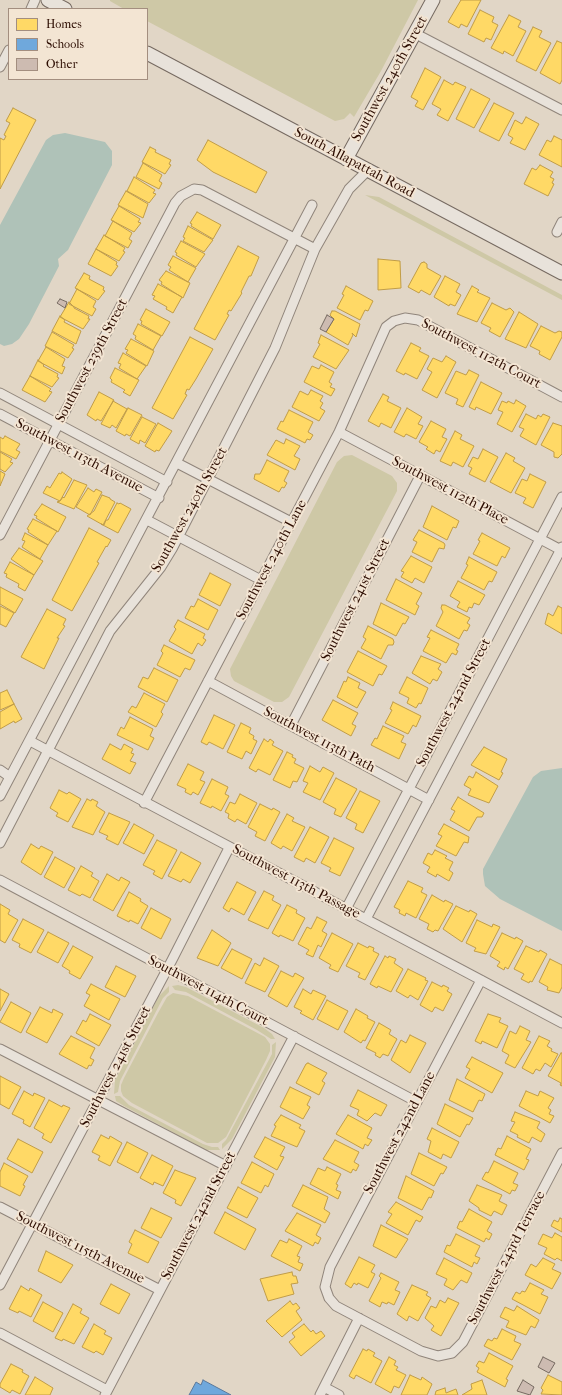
<!DOCTYPE html>
<style>
body{margin:0}
#map{position:relative;width:562px;height:1395px;overflow:hidden;background:#e1d6c6;font-family:"IM FELL French Canon",serif}
canvas{display:block}
.legend{position:absolute;left:8px;top:8px;width:140px;height:72px;box-sizing:border-box;background:#f3e5d3;border:1px solid #a38e7f;margin:0;padding:5px 7px;list-style:none;font-size:12px;color:#2c0c00}
.legend li{display:flex;align-items:center;gap:8px;height:20px}
.legend b{width:20px;border:1px solid #a38e7f}
</style>
<div id="map">
<canvas width="562" height="1395"></canvas>
<ul class="legend">
<li><b style="height:11px;background:#ffd966"></b>Homes</li>
<li><b style="height:11px;background:#6fa8dc"></b>Schools</li>
<li><b style="height:11px;background:#cdbbb1"></b>Other</li>
</ul>
</div>
<script>
const g = document.querySelector('canvas').getContext('2d');
g.lineJoin = 'round';
function fillPath(path, color) { g.fillStyle = color; g.fill(path, 'evenodd'); }
const poly = rows => new Path2D(rows.map(r => 'M' + r).join(''));
function strokePath(path, color, width, dash) { g.strokeStyle = color; g.lineWidth = width; g.lineCap = dash ? 'butt' : 'round'; g.setLineDash(dash || []); g.stroke(path); }
function write(font, color, halo, rows, align = 'center') {
  g.font = font + ' "IM FELL French Canon",serif'; g.lineWidth = 4; g.setLineDash([]); g.textBaseline = 'middle'; g.strokeStyle = halo; g.fillStyle = color; for (const [text, x, y, turn = 0] of rows) {
    g.save(); g.translate(x, y); g.rotate((+turn || 0) * Math.PI / 180); g.textAlign = isNaN(turn) ? turn : align; if (halo) g.strokeText(text, 0, 0); g.fillText(text, 0, 0); g.restore();
  }
}
fillPath(poly([
 [110,0,418,0,381,71,354,117,350,113,344,119,335,121,147,21,147,9,124,9,110,1],
 [365,195,379,197,562,295,562,300],
 [352,455,392,476,397,483,397,491,289,697,282,702,274,702,234,681,231,676,230,669,337,462,344,456],
 [178,985,186,987,264,1028,272,1034,275,1039,271,1039,257,1030,186,992,175,990,172,986],
 [169,986,169,992,163,998,120,1081,118,1092,114,1094,115,1080,132,1048,159,996],
 [173,993,188,996,265,1037,270,1044,270,1051,266,1060,226,1137,218,1143,207,1143,132,1103,123,1096,121,1091,121,1085,124,1078,158,1013,167,997],
 [276,1042,275,1057,232,1139,222,1149,222,1144,226,1140,272,1054,272,1045],
 [115,1096,120,1096,129,1105,203,1144,212,1147,218,1147,220,1150,206,1150,124,1106,116,1101]
]), '#cec8a6');
fillPath(poly([
 [65,133,105,142,112,151,112,165,68,250,58,259,59,266,29,324,19,339,12,344,4,346,0,344,0,225,46,140,53,135],
 [562,768,562,931,500,899,485,886,483,874,483,869,533,777,541,771]
]), '#afc2b8');
const homes = poly([
 [461,0,481,0,467,27,461,24,459,28,448,22,461,0],
 [480,10,494,17,492,22,498,25,491,40,486,38,484,42,468,34,480,10],
 [509,15,521,21,518,27,526,31,513,56,504,51,503,54,491,48,509,15],
 [533,27,542,31,539,37,551,43,536,71,516,61,533,27],
 [557,41,562,43,562,80,560,84,540,73,557,41],
 [425,68,441,77,423,110,415,106,418,101,411,97,425,68],
 [444,80,453,85,455,82,466,87,448,121,437,115,441,109,432,104,444,80],
 [471,89,490,99,474,128,456,119,471,89],
 [494,103,514,113,499,141,479,131,494,103],
 [13,108,36,120,0,189,0,138,4,140,6,136,4,135,10,123,6,121,13,108],
 [526,117,539,124,525,150,510,143,513,138,508,135,515,120,522,124,526,117],
 [554,136,562,140,562,167,539,155,547,140,551,142,554,136],
 [208,140,267,172,256,193,213,172,197,160,208,140],
 [150,147,156,150,155,152,171,160,169,164,171,165,165,174,142,162,150,147],
 [143,163,162,175,159,181,162,183,159,189,136,177,143,163],
 [540,165,553,172,550,177,554,179,552,183,554,184,548,196,524,184,532,168,536,170,540,165],
 [134,177,155,190,153,193,156,194,149,203,127,191,134,177],
 [126,191,148,204,143,218,118,205,126,191],
 [119,206,140,219,138,222,141,223,134,232,111,220,119,206],
 [197,212,221,225,213,239,191,226,192,224,190,223,197,212],
 [113,221,132,233,129,239,132,241,128,248,105,236,113,221],
 [188,226,213,240,204,252,183,241,185,238,183,237,188,226],
 [104,235,125,248,123,251,125,252,119,261,96,249,104,235],
 [181,241,205,254,196,267,176,255,177,253,175,252,181,241],
 [238,246,259,257,251,276,249,276,241,292,242,293,231,311,229,310,227,314,229,315,215,340,194,329,238,246],
 [96,249,117,262,116,265,118,266,111,276,88,264,96,249],
 [173,256,196,268,188,282,169,270,171,267,168,265,173,256],
 [378,259,400,261,401,288,378,290,378,259],
 [424,262,427,264,427,268,441,276,430,295,421,290,419,293,408,287,421,263,424,262],
 [166,271,190,283,183,298,161,284,162,282,159,280,166,271],
 [84,273,90,276,89,279,104,287,103,290,105,291,98,300,75,288,84,273],
 [445,276,460,284,456,292,461,295,455,306,450,304,449,306,434,297,445,276],
 [158,284,182,297,173,313,166,309,167,307,153,299,155,296,152,295,158,284],
 [346,286,373,301,368,311,365,310,360,320,337,308,344,295,342,294,346,286],
 [472,286,479,290,477,292,490,298,477,322,457,314,472,286],
 [77,289,96,301,93,307,96,309,92,316,69,304,77,289],
 [69,302,74,307,74,308,89,316,88,319,90,319,83,329,60,317,69,302],
 [492,303,506,310,510,308,514,312,500,337,489,331,491,328,481,323,492,303],
 [146,309,170,322,162,336,141,324,142,321,140,320,146,309],
 [332,311,335,311,360,324,356,337,352,333,353,335,348,345,326,332,334,319,330,315,332,311],
 [519,312,538,324,526,348,505,339,519,312],
 [60,316,65,320,64,322,81,331,76,344,52,331,60,316],
 [138,324,161,336,153,350,135,339,136,336,133,334,138,324],
 [541,326,555,333,559,331,562,332,562,337,550,360,539,354,540,351,530,346,541,326],
 [52,332,74,345,72,348,74,349,68,358,45,346,52,332],
 [321,335,349,350,336,369,313,357,320,344,318,343,321,335],
 [190,337,213,349,196,379,189,390,187,389,185,394,187,395,173,419,152,408,190,337],
 [131,339,154,351,147,366,126,353,128,350,125,349,131,339],
 [411,343,421,348,419,351,429,356,417,379,405,373,404,375,396,371,411,343],
 [46,347,65,359,62,366,65,367,62,374,38,361,46,347],
 [123,353,146,366,137,379,119,368,121,364,118,363,123,353],
 [446,356,456,362,437,398,422,390,432,372,427,369,433,358,442,362,446,356],
 [38,360,44,365,43,366,58,374,57,377,59,378,52,387,30,376,38,360],
 [321,365,334,372,329,382,332,384,330,387,335,389,331,396,304,382,312,366,319,369,321,365],
 [115,368,139,380,130,396,123,392,125,390,111,382,112,380,110,378,115,368],
 [469,370,479,375,463,407,456,404,458,399,445,393,456,371,466,375,469,370],
 [30,376,51,389,49,391,52,392,45,402,22,390,30,376],
 [481,382,502,393,491,414,476,407,475,410,469,407,481,382],
 [311,390,323,396,320,401,323,403,320,408,325,411,319,421,292,407,300,391,308,395,311,390],
 [99,392,114,400,101,421,97,419,96,421,87,415,99,392],
 [383,394,389,397,387,401,401,408,391,428,381,423,379,427,368,421,383,394],
 [516,400,526,406,512,432,497,424,503,412,498,410,502,401,507,403,508,401,514,404,516,400],
 [113,401,127,409,116,428,112,425,110,428,101,424,113,401],
 [128,408,142,415,130,436,126,434,125,436,116,431,128,408],
 [407,408,422,417,418,424,423,426,416,439,406,434,404,437,394,432,407,408],
 [289,410,313,422,308,432,313,435,310,440,307,439,305,443,277,429,281,421,283,422,289,410],
 [526,414,536,419,538,415,541,417,543,414,550,417,536,445,520,436,524,429,519,427,526,414],
 [142,417,156,424,145,443,140,440,139,444,130,439,142,417],
 [431,421,446,429,442,437,447,439,440,452,436,450,434,454,426,449,428,447,419,442,431,421],
 [158,423,172,431,159,451,156,450,155,452,145,446,158,423],
 [553,423,562,426,562,454,558,458,554,457,554,452,541,445,553,423],
 [455,431,462,435,460,439,474,446,463,467,453,462,451,466,440,461,455,431],
 [5,436,20,444,16,450,20,452,16,459,0,451,0,437,3,439,5,436],
 [286,439,300,446,294,456,300,459,295,470,267,455,276,440,284,444,286,439],
 [483,449,498,457,485,482,469,474,472,468,468,466,473,457,478,459,483,449],
 [0,452,12,459,10,462,13,463,5,472,0,469,0,452],
 [506,453,515,458,513,461,525,468,511,493,490,482,506,453],
 [267,460,289,471,284,481,287,483,284,488,282,487,279,492,254,479,255,474,260,474,267,460],
 [0,471,5,474,0,486,0,471],
 [62,472,72,479,60,501,43,493,47,486,50,488,59,473,61,474,62,472],
 [530,474,546,482,533,508,523,503,526,498,515,493,522,479,527,481,530,474],
 [74,480,87,485,74,509,57,502,60,501,63,497,64,498,74,480],
 [88,488,94,492,96,489,102,492,90,515,76,507,88,488],
 [102,495,110,498,110,499,115,502,103,525,87,516,94,511,102,495],
 [117,503,119,504,120,503,131,509,118,533,101,524,104,525,106,520,108,520,117,503],
 [42,504,66,517,58,532,36,518,37,516,34,515,42,504],
 [432,506,459,521,456,528,453,527,447,540,423,527,432,506],
 [33,519,57,531,48,545,28,532,29,530,27,529,33,519],
 [89,528,111,540,107,547,106,546,97,562,99,563,72,611,52,600,89,528],
 [419,530,444,543,445,545,444,549,439,548,432,562,412,552,417,542,413,540,419,530],
 [25,533,48,545,40,559,22,547,25,541,22,540,25,533],
 [482,533,510,548,505,558,502,556,497,566,473,554,480,541,478,540,482,533],
 [19,548,43,561,34,575,11,559,19,548],
 [411,556,432,567,424,583,415,578,412,583,401,577,404,572,401,571,411,556],
 [469,557,497,572,492,582,489,581,484,590,461,578,468,565,466,564,469,557],
 [10,562,34,575,25,591,18,587,19,584,6,577,7,574,4,573,10,562],
 [210,573,231,584,220,606,199,595,210,573],
 [396,579,422,593,416,604,419,606,415,615,386,600,396,579],
 [458,581,485,595,479,605,474,603,472,608,469,607,467,612,457,607,460,602,450,596,458,581],
 [0,587,23,599,15,613,0,604,0,587],
 [198,599,218,610,208,630,185,618,191,606,194,607,198,599],
 [381,603,409,617,405,624,403,623,396,636,373,624,381,603],
 [442,605,445,605,470,618,467,623,470,625,467,631,464,630,459,639,436,626,443,612,441,608,442,605],
 [0,606,14,613,6,627,0,624,0,606],
 [558,606,562,608,562,634,545,624,548,613,553,616,558,606],
 [47,609,66,619,63,625,65,626,57,638,59,638,44,669,21,657,47,609],
 [178,620,205,634,203,638,206,640,202,646,198,643,192,654,169,641,176,629,174,627,178,620],
 [368,626,393,639,394,642,393,645,388,645,381,659,361,648,366,639,363,637,368,626],
 [431,630,459,644,456,650,458,651,456,655,452,653,446,663,423,651,430,638,427,637,431,630],
 [164,645,195,660,190,670,185,668,180,677,157,665,163,653,161,651,164,645],
 [358,651,387,666,382,675,379,674,373,686,347,672,358,651],
 [421,656,441,664,438,669,442,672,437,681,433,679,430,684,412,673,421,656],
 [154,668,178,680,167,702,138,687,143,677,148,679,154,668],
 [348,677,360,683,358,688,366,692,357,708,337,697,344,681,346,682,348,677],
 [407,677,428,688,421,704,419,703,416,708,407,703,409,698,399,693,407,677],
 [7,690,14,704,0,710,0,693,7,690],
 [144,693,165,704,161,712,163,714,156,727,128,712,132,706,136,708,144,693],
 [333,700,358,713,352,724,356,726,351,736,322,720,333,700],
 [393,702,421,716,416,727,413,725,408,734,385,723,392,710,390,709,393,702],
 [14,704,22,719,15,723,14,721,0,729,0,712,14,704],
 [214,715,235,725,223,749,209,742,207,745,201,742,214,715],
 [130,717,153,729,150,736,154,738,148,750,117,735,121,727,124,729,130,717],
 [241,723,251,728,249,733,254,736,253,739,257,741,251,754,246,751,242,759,227,752,241,723],
 [383,726,404,736,401,742,406,744,399,759,371,745,375,738,377,739,383,726],
 [264,739,268,742,270,739,274,742,272,745,283,751,270,775,258,769,256,772,249,768,264,739],
 [110,744,121,750,124,744,133,749,131,753,134,754,130,761,136,763,130,774,102,759,110,744],
 [484,747,507,759,501,772,503,773,499,780,471,765,484,747],
 [287,752,293,755,292,757,296,759,294,763,304,768,297,782,293,781,290,788,273,780,287,752],
 [188,764,204,772,200,780,205,782,198,795,193,792,191,795,185,792,186,789,177,785,188,764],
 [310,766,320,772,323,767,334,773,320,800,303,792,308,783,303,781,310,766],
 [476,772,498,786,489,803,468,795,471,789,464,785,469,776,473,778,476,772],
 [336,778,357,789,341,817,334,814,336,809,323,802,336,778],
 [212,779,228,787,225,794,229,796,221,811,212,806,211,808,200,803,212,779],
 [59,790,67,794,69,792,81,799,68,822,56,816,58,813,50,808,59,790],
 [360,791,380,801,363,833,355,829,357,824,346,818,360,791],
 [240,794,257,803,246,824,237,819,235,822,228,818,229,814,225,812,230,802,235,804,240,794],
 [458,797,484,813,482,817,477,817,469,831,450,820,455,811,451,809,458,797],
 [87,799,91,801,92,799,98,802,96,806,105,812,93,835,72,827,87,799],
 [260,804,272,810,273,808,280,812,265,841,255,836,257,832,248,827,260,804],
 [109,813,130,822,118,845,106,839,108,836,99,832,109,813],
 [287,814,294,818,292,821,305,827,292,851,283,846,281,849,271,843,287,814],
 [134,824,154,835,144,854,123,843,134,824],
 [444,824,469,837,468,843,464,842,456,856,436,846,442,836,438,834,444,824],
 [310,827,329,837,315,863,306,858,304,862,294,857,310,827],
 [334,838,354,848,340,876,329,871,331,868,321,863,334,838],
 [157,840,177,850,162,879,153,874,155,871,143,865,157,840],
 [31,844,39,849,41,846,53,852,41,875,21,862,31,844],
 [435,850,447,856,445,858,453,862,449,870,453,873,449,881,437,874,436,877,427,872,430,867,423,863,428,853,432,855,435,850],
 [181,852,201,863,190,883,183,879,181,882,168,876,181,852],
 [55,857,75,868,64,888,44,877,55,857],
 [81,866,93,873,91,876,99,881,90,898,82,894,80,896,68,890,81,866],
 [107,874,119,881,121,877,130,882,113,911,93,900,107,874],
 [408,881,423,888,421,892,427,895,416,918,406,913,405,916,399,913,400,910,394,907,408,881],
 [237,882,256,892,244,915,231,908,229,912,223,908,237,882],
 [264,891,274,896,272,900,281,905,268,929,248,920,264,891],
 [129,892,141,899,140,901,148,906,138,924,130,920,129,922,117,916,129,892],
 [432,895,444,902,445,900,453,904,438,931,435,930,433,932,427,929,429,924,419,919,432,895],
 [0,904,10,910,8,914,18,920,5,943,0,940,0,904],
 [287,905,297,910,296,913,305,918,293,941,280,935,279,937,272,933,287,905],
 [456,906,469,912,470,910,477,914,462,942,443,929,456,906],
 [151,908,171,919,161,939,141,928,151,908],
 [317,917,327,922,322,931,327,934,321,947,318,945,313,957,306,954,309,950,298,944,307,927,311,929,317,917],
 [23,919,44,930,31,953,19,947,20,944,12,940,23,919],
 [477,920,492,927,493,924,500,927,486,954,474,951,476,948,466,943,477,920],
 [212,930,231,943,218,966,197,958,212,930],
 [48,932,69,943,58,963,37,952,48,932],
 [332,933,353,944,338,972,329,968,331,965,319,958,332,933],
 [502,933,515,939,516,937,523,941,508,969,505,967,504,970,497,966,500,962,490,956,502,933],
 [358,943,368,948,369,946,374,948,373,951,379,954,365,980,358,977,360,973,346,966,358,943],
 [73,946,93,957,80,979,69,973,70,971,62,966,73,946],
 [526,946,539,952,540,950,547,954,532,982,530,981,529,983,521,979,524,974,514,969,526,946],
 [232,949,252,959,242,979,221,968,232,949],
 [385,956,388,958,389,956,396,959,394,963,403,969,391,992,378,986,377,988,370,984,385,956],
 [264,958,279,966,265,992,245,983,255,963,260,966,264,958],
 [550,959,562,965,562,987,559,993,547,990,548,987,539,982,550,959],
 [116,966,136,976,125,997,105,987,116,966],
 [408,969,426,978,425,980,428,981,418,1000,410,995,408,998,396,991,408,969],
 [281,971,293,977,295,973,304,978,287,1007,268,996,281,971],
 [432,982,442,987,443,985,449,988,447,991,452,994,443,1011,435,1007,432,1012,420,1005,432,982],
 [91,984,120,999,109,1020,84,1006,90,995,86,993,91,984],
 [0,989,9,994,0,1011,0,989],
 [303,989,311,994,313,990,326,996,313,1020,300,1013,302,1011,294,1007,303,989],
 [327,1000,348,1011,338,1030,317,1019,327,1000],
 [11,1002,31,1013,21,1033,0,1022,11,1002],
 [40,1007,52,1013,53,1009,63,1014,47,1043,26,1032,40,1007],
 [356,1009,368,1016,367,1018,375,1022,365,1041,363,1040,361,1043,344,1032,356,1009],
 [90,1014,111,1025,99,1046,76,1033,83,1020,86,1022,90,1014],
 [488,1014,501,1018,499,1022,508,1026,497,1048,482,1041,481,1044,475,1041,488,1014],
 [379,1023,391,1030,389,1034,397,1039,388,1056,383,1054,380,1058,375,1055,376,1053,366,1048,379,1023],
 [520,1026,530,1031,526,1040,531,1042,515,1068,505,1063,509,1055,502,1051,510,1031,516,1034,520,1026],
 [410,1035,426,1043,410,1073,391,1060,401,1040,406,1043,410,1035],
 [71,1036,95,1048,90,1058,94,1060,91,1066,89,1065,87,1069,59,1054,71,1036],
 [539,1036,550,1041,547,1046,552,1049,551,1051,558,1054,551,1067,545,1063,540,1071,536,1069,533,1074,522,1068,539,1036],
 [561,1053,562,1053,562,1086,560,1085,561,1083,548,1076,561,1053],
 [472,1057,503,1073,492,1093,465,1078,470,1069,466,1067,472,1057],
 [308,1063,327,1073,322,1081,325,1083,319,1095,296,1083,306,1064,308,1063],
 [0,1076,21,1087,9,1109,0,1104,0,1076],
 [457,1079,485,1094,482,1101,479,1100,473,1112,449,1100,457,1079],
 [290,1087,311,1097,307,1105,310,1107,303,1119,280,1107,290,1087],
 [358,1090,387,1105,381,1116,375,1113,367,1121,357,1115,359,1110,350,1106,358,1090],
 [24,1091,33,1096,34,1093,45,1098,30,1127,23,1123,24,1120,12,1114,24,1091],
 [526,1091,538,1096,540,1091,554,1098,548,1108,551,1110,549,1114,554,1116,550,1123,519,1106,526,1091],
 [49,1100,62,1107,63,1105,70,1108,51,1143,42,1138,44,1134,34,1128,49,1100],
 [445,1104,473,1118,469,1125,467,1124,460,1137,437,1124,445,1104],
 [515,1112,540,1122,537,1128,545,1134,541,1142,532,1137,529,1143,517,1137,518,1135,510,1131,515,1122,511,1121,515,1112],
 [281,1115,301,1125,299,1128,305,1131,297,1147,271,1136,276,1126,274,1125,281,1115],
 [348,1115,372,1128,367,1138,372,1140,368,1146,365,1144,363,1149,336,1134,348,1115],
 [432,1128,459,1142,451,1158,443,1154,441,1159,428,1152,431,1141,427,1139,432,1128],
 [101,1135,109,1139,110,1136,122,1143,110,1166,98,1160,100,1156,92,1152,101,1135],
 [507,1136,531,1149,526,1159,529,1160,524,1170,495,1155,498,1148,501,1149,507,1136],
 [265,1137,285,1147,280,1156,284,1157,277,1170,254,1157,265,1137],
 [18,1139,43,1152,32,1173,7,1159,18,1139],
 [335,1140,359,1152,354,1162,359,1165,356,1171,353,1169,351,1173,323,1159,335,1140],
 [127,1142,148,1153,138,1173,117,1162,127,1142],
 [419,1153,447,1167,443,1174,441,1173,434,1186,411,1174,419,1153],
 [152,1155,173,1166,163,1186,154,1182,153,1185,140,1178,152,1155],
 [494,1161,518,1173,513,1183,518,1185,515,1191,512,1190,510,1194,482,1179,486,1172,488,1173,494,1161],
 [252,1162,274,1174,268,1187,265,1185,261,1193,241,1183,252,1162],
 [4,1163,28,1176,23,1185,25,1186,20,1196,0,1186,0,1172,4,1163],
 [327,1167,341,1174,336,1184,338,1185,336,1190,341,1192,338,1199,310,1184,318,1168,325,1171,327,1167],
 [175,1170,196,1178,181,1206,175,1203,176,1200,163,1193,175,1170],
 [406,1176,434,1191,431,1198,429,1197,422,1210,398,1198,406,1176],
 [303,1185,328,1197,324,1209,330,1213,325,1223,292,1206,303,1185],
 [477,1185,502,1195,499,1201,507,1205,502,1215,494,1211,491,1216,479,1210,479,1208,469,1201,477,1185],
 [238,1187,258,1198,247,1218,227,1208,238,1187],
 [396,1202,423,1217,420,1222,416,1220,408,1235,386,1223,392,1214,388,1212,396,1202],
 [151,1208,172,1218,161,1238,141,1228,151,1208],
 [469,1209,492,1222,487,1231,492,1234,489,1240,486,1238,484,1242,457,1228,460,1221,462,1222,469,1209],
 [225,1212,256,1229,245,1250,214,1233,225,1212],
 [297,1213,321,1225,316,1235,321,1238,318,1244,315,1242,313,1246,285,1231,297,1213],
 [560,1218,562,1219,562,1232,551,1226,554,1220,558,1222,560,1218],
 [381,1225,408,1239,396,1258,373,1246,381,1225],
 [135,1230,159,1242,148,1263,128,1253,132,1244,129,1242,135,1230],
 [555,1233,562,1237,562,1261,557,1258,555,1260,544,1254,547,1248,538,1244,543,1234,552,1238,555,1233],
 [456,1234,480,1246,475,1256,480,1258,477,1264,474,1262,472,1267,444,1252,447,1245,450,1246,456,1234],
 [289,1239,302,1246,297,1256,300,1257,298,1262,303,1264,300,1271,271,1256,280,1240,287,1243,289,1239],
 [46,1251,73,1265,61,1283,38,1271,46,1251],
 [359,1257,375,1265,371,1272,375,1274,368,1288,358,1283,357,1285,354,1283,351,1288,345,1284,359,1257],
 [444,1258,472,1273,467,1283,461,1280,453,1290,444,1285,447,1279,436,1274,444,1258],
 [543,1258,555,1264,552,1269,561,1273,552,1289,525,1275,531,1264,536,1267,543,1258],
 [292,1272,293,1276,296,1276,298,1283,291,1284,294,1294,268,1301,260,1279,292,1272],
 [381,1273,399,1282,395,1290,400,1292,394,1305,388,1302,387,1304,382,1302,380,1307,369,1301,381,1278,379,1276,381,1273],
 [530,1283,544,1290,541,1294,548,1297,540,1314,512,1299,516,1292,520,1294,522,1291,525,1292,530,1283],
 [111,1284,130,1294,119,1314,100,1304,111,1284],
 [412,1285,428,1292,426,1295,431,1298,418,1321,409,1316,407,1321,397,1314,412,1285],
 [21,1286,29,1291,30,1288,42,1295,31,1317,19,1311,18,1313,9,1309,21,1286],
 [448,1298,459,1303,441,1336,431,1330,434,1326,425,1318,431,1306,436,1308,440,1300,445,1303,448,1298],
 [290,1301,293,1305,296,1303,300,1308,296,1311,302,1320,282,1337,266,1321,290,1301],
 [43,1302,63,1313,53,1332,33,1321,43,1302],
 [73,1304,82,1309,80,1313,89,1318,74,1344,63,1339,62,1341,55,1338,73,1304],
 [517,1306,539,1320,535,1328,531,1326,526,1335,506,1327,509,1321,500,1317,505,1307,514,1311,517,1306],
 [94,1324,106,1331,104,1334,112,1338,103,1355,96,1351,94,1353,82,1347,94,1324],
 [304,1324,311,1332,313,1330,316,1334,321,1331,325,1336,301,1356,289,1342,295,1337,292,1333,304,1324],
 [502,1329,516,1336,514,1341,521,1344,512,1360,484,1346,488,1339,492,1341,494,1338,497,1339,502,1329],
 [363,1349,367,1351,368,1349,375,1353,373,1356,382,1361,371,1383,356,1375,354,1379,349,1376,363,1349],
 [489,1353,513,1366,506,1379,508,1380,505,1387,477,1372,479,1368,476,1366,479,1361,484,1363,489,1353],
 [389,1357,396,1361,394,1365,398,1367,396,1370,406,1375,399,1388,394,1386,391,1393,375,1384,389,1357],
 [11,1364,23,1370,22,1372,29,1376,20,1394,12,1390,10,1393,0,1387,0,1384,11,1364],
 [410,1375,421,1380,422,1377,432,1384,427,1395,401,1395,410,1375],
 [548,1375,562,1382,562,1395,541,1394,543,1390,541,1388,548,1375],
 [35,1377,53,1388,50,1395,25,1395,35,1377],
 [482,1380,487,1395,462,1395,472,1389,471,1384,482,1380],
 [445,1388,446,1393,456,1389,458,1395,435,1395,436,1391,445,1388]
]);
fillPath(homes, '#ffd966');
strokePath(homes, '#c09c47', 1);
const schools = poly([
 [203,1380,231,1395,189,1395,196,1382,201,1385,203,1380]
]);
fillPath(schools, '#6fa8dc');
strokePath(schools, '#5b799a', 1);
const building = poly([
 [60,299,67,302,65,308,57,303,60,299],
 [327,315,334,319,326,332,320,329,327,315],
 [543,1357,555,1363,549,1373,538,1367,543,1357],
 [523,1380,534,1387,530,1395,517,1391,523,1380]
]);
fillPath(building, '#cdbbb1');
strokePath(building, '#766a61', 1);
const street = poly([
 [31,9,35,0],
 [416,34,562,110],
 [0,67,9,50],
 [557,232,562,222],
 [0,393,167,482],
 [0,414,159,498],
 [339,432,561,550],
 [177,463,291,522],
 [147,520,261,580],
 [0,535,175,203,181,196,194,189,202,190,315,249],
 [208,681,429,800],
 [291,725,420,476],
 [30,741,562,1023],
 [0,770,10,777],
 [0,796,312,205],
 [144,803,339,432,386,327,394,321,405,318,418,320,562,397],
 [0,843,110,631,161,567,172,549,275,348,315,249,349,189,368,170],
 [0,880,417,1102],
 [346,909,562,497],
 [366,919,562,547],
 [481,980,330,1267,325,1287,329,1298,336,1306,421,1351,438,1356,452,1353,463,1342,562,1153],
 [0,1049,226,1166],
 [0,1207,160,1290],
 [0,1285,172,960,229,848],
 [0,1333,107,1390],
 [324,1387,339,1395],
 [105,1395,294,1036],
 [320,1395,359,1318]
]);
const secondary = poly([
 [48,0,65,9],
 [147,53,562,273],
 [346,159,433,0]
]);
strokePath(street, '#90857b', 11);
strokePath(secondary, '#766a61', 15);
strokePath(street, '#e8e2da', 9);
strokePath(secondary, '#e8e2da', 13);
write('14px', '#2c0c00', '#f3e5d3', [
 ["Southwest 240th Street",390,79,-61],
 ["South Allapattah Road",354,163,28],
 ["Southwest 112th Court",481,354,28],
 ["Southwest 239th Street",92,361,-62],
 ["Southwest 113th Avenue",79,456,28],
 ["Southwest 112th Place",450,491,28],
 ["Southwest 240th Street",190,510,-61],
 ["Southwest 240th Lane",272,560,-62],
 ["Southwest 241st Street",356,600,-63],
 ["Southwest 242nd Street",454,703,-62],
 ["Southwest 113th Path",319,740,28],
 ["Southwest 113th Passage",296,882,28],
 ["Southwest 114th Court",208,991,28],
 ["Southwest 241st Street",116,1067,-62],
 ["Southwest 242nd Lane",400,1133,-62],
 ["Southwest 242nd Street",199,1216,-62],
 ["Southwest 115th Avenue",80,1248,27],
 ["Southwest 243rd Terrace",507,1258,-62]
]);
</script>
